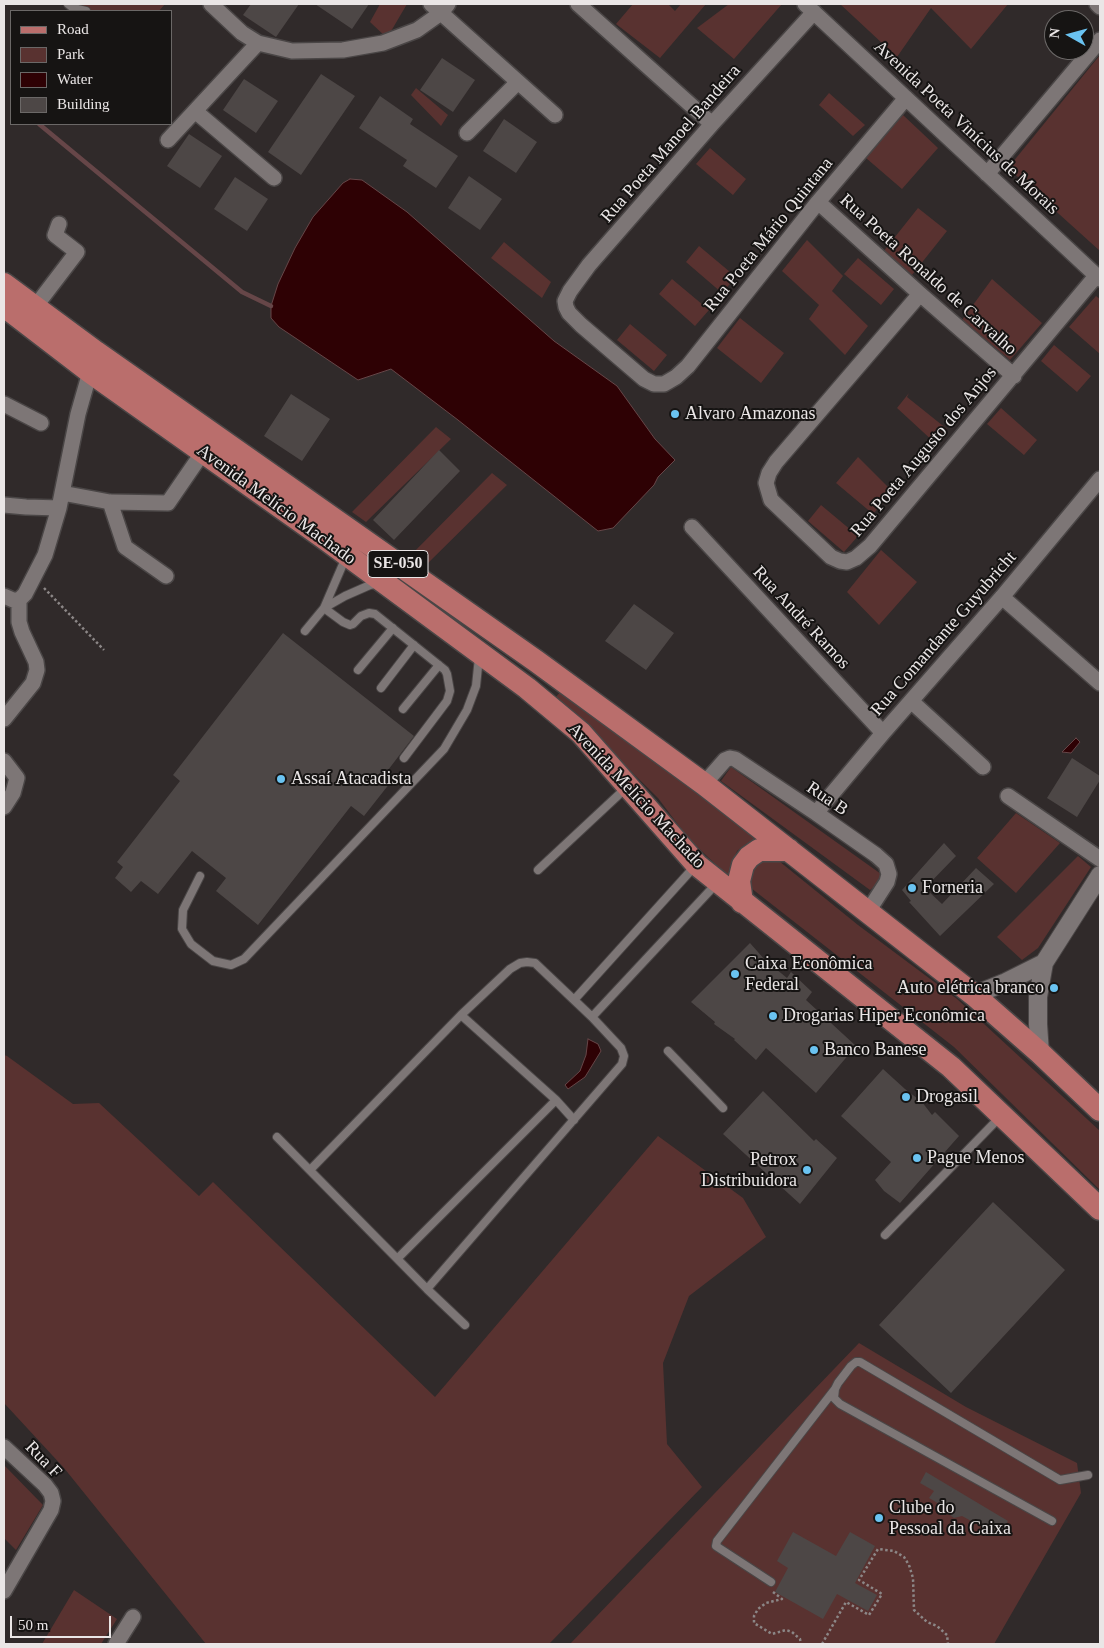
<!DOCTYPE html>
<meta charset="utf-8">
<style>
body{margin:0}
#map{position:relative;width:1104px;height:1648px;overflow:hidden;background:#302a2a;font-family:"Times New Roman",serif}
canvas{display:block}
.frame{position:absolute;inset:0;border:5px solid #eae6e6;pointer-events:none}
.legend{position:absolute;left:10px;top:10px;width:162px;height:115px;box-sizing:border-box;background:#161413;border:1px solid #6b6867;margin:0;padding:6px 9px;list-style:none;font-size:15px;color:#eae6e6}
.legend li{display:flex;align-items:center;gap:10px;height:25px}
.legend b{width:25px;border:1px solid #6b6867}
.north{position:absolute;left:1044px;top:10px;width:50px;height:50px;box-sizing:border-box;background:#161413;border:1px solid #6b6867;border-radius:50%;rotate:277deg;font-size:14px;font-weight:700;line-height:20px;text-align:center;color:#eae6e6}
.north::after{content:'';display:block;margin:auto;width:18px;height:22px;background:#6ac3f1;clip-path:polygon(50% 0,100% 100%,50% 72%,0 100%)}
.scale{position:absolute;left:10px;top:1616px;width:101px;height:22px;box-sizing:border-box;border:2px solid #eae6e6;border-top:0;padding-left:6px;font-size:15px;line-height:18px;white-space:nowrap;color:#eae6e6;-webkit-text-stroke:4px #161413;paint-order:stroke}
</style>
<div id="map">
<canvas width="1104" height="1648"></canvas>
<div class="frame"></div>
<ul class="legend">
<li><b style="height:6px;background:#ba6e6c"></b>Road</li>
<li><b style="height:14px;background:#593230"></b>Park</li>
<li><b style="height:14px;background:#2e0104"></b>Water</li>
<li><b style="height:14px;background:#4d4746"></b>Building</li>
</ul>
<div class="north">N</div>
<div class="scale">50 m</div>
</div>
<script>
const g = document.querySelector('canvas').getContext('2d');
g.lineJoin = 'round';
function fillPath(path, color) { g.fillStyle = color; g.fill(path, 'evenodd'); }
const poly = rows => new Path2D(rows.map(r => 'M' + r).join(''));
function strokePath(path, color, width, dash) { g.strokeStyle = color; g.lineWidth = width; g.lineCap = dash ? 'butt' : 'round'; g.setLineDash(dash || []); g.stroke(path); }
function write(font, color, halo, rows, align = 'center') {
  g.font = font + ' "Times New Roman",serif'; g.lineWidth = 4; g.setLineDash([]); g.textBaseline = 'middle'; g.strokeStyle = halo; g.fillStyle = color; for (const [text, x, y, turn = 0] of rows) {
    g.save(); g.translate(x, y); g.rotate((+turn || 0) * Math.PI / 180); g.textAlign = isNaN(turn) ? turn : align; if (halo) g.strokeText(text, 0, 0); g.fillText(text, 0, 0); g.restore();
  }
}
fillPath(poly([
 [62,4,165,4,159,11,71,11],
 [380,4,407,4,387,38,370,22],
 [633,4,668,4,675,11,681,4,706,4,660,58,616,24],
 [729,4,782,4,734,59,697,28],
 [840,4,1008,4,971,49,931,8,897,57],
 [1100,55,1100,251,1008,168],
 [416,88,448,115,441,126,411,95],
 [829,93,865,125,853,136,819,105],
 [903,115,938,148,902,189,866,158],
 [710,148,746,179,733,195,696,164],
 [918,208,947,231,912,275,883,252],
 [807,240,843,276,832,291,868,326,845,355,809,319,819,305,782,271],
 [504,242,551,282,542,298,491,258],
 [699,246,736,277,722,293,686,262],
 [858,258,894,289,881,305,844,274],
 [672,279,709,310,695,326,659,294],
 [992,279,1042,323,1010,360,962,320],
 [1096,296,1100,299,1100,354,1069,327],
 [740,318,784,353,761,383,717,348],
 [630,324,667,355,654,371,617,340],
 [1054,345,1091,376,1077,392,1041,361],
 [909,393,907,397,947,429,935,443,897,408],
 [1001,408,1037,440,1024,455,987,424],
 [436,427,451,439,366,522,352,512],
 [858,457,893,492,873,514,836,483],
 [492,473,507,485,423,568,408,558],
 [821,505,858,536,844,552,808,521],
 [881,550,917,582,879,625,847,592],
 [562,690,766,835,746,844,737,851,733,862,730,878,688,838,658,798,556,697],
 [731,767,881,874,879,883,870,890,721,781],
 [1016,813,1060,843,1016,893,977,858],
 [1078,856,1091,867,1038,948,1022,960,997,937],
 [774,857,858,925,957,999,1100,1131,1100,1190,954,1047,751,888,747,877,754,861],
 [4,1055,7,1056,73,1104,99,1103,199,1196,213,1182,435,1397,658,1136,743,1198,766,1237,689,1296,663,1363,667,1444,702,1487,549,1644,206,1644,64,1468,4,1403],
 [859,1343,966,1407,1077,1463,1081,1493,994,1644,570,1644],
 [4,1465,43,1505,16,1550,4,1538],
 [74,1590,117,1619,101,1644,42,1644]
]), '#593230');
const water = poly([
 [350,179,362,180,407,212,554,341,617,386,655,439,675,460,658,477,654,485,613,528,598,531,458,420,391,369,358,380,279,327,271,318,271,306,278,284,295,248,313,217,343,183,350,179],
 [1076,738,1080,742,1071,753,1062,752,1076,738],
 [588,1039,598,1044,601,1051,585,1077,568,1089,565,1085,580,1071,586,1055,588,1039]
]);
fillPath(water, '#2e0104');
strokePath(water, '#664648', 1);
strokePath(poly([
 [39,124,242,292,271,306]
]), '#664648', 4.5);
fillPath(poly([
 [251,4,299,4,276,37,243,15],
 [315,4,369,4,352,29],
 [442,58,475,80,453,112,420,90],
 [321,74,355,96,301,175,268,152],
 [244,79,278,101,256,133,223,110],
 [380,96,413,119,410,124,458,156,436,188,403,166,407,160,359,128],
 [504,119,537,142,516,173,483,151],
 [189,134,222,156,200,188,167,166],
 [469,176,502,199,480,230,448,208],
 [235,177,268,199,247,231,214,209],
 [291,394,330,419,302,461,264,436],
 [439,450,460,471,394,540,373,520],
 [634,604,674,633,646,670,605,641],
 [283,633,414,736,382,778,390,783,364,816,351,806,258,925,216,891,226,878,192,851,158,894,141,881,131,892,115,878,123,867,117,862,180,781,173,775],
 [1072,758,1100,776,1100,780,1077,817,1047,798],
 [944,843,956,856,925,888,942,904,976,868,994,884,940,936,909,902,911,901,902,890],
 [750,943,765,960,787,978,791,972,812,992,806,1000,856,1046,816,1093,766,1048,756,1060,734,1040,735,1039,714,1024,715,1022,691,1002],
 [883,1069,905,1089,922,1102,932,1115,935,1112,959,1136,900,1203,884,1191,875,1180,891,1162,841,1116],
 [763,1091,814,1141,816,1139,837,1158,800,1204,723,1134],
 [993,1202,1065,1270,951,1393,879,1325],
 [926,1472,1008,1521,1000,1534,974,1519,973,1522,962,1516,954,1518,950,1515,948,1509,929,1498,934,1491,920,1483],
 [793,1532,836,1556,850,1532,875,1546,855,1583,877,1595,868,1611,837,1594,823,1619,775,1592,788,1568,777,1561]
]), '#4d4746');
const service = poly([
 [68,4,73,8,86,11],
 [324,608,343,622,350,625,353,624,361,616,369,613,375,614,445,670,447,674,450,691,447,701,404,758],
 [324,608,345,596,370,585,379,583],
 [305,631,324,608,346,557],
 [358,670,393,628],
 [381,688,414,645],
 [403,709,439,665],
 [538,870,627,787],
 [200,876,183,910,182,929,191,944,213,961,231,965,244,959,444,749,467,710,476,686,479,657],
 [574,1000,695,866],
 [461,1015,556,1100,574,1120],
 [592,1017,717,883],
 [668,1051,723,1108],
 [277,1137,427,1289,465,1325],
 [310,1170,461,1015,510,969,520,963,527,962,535,963,592,1017,621,1048,624,1056,622,1064,427,1289],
 [885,1235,1001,1116],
 [398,1258,556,1100],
 [1052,1521,840,1404,834,1398,835,1389,838,1383,851,1366,856,1362,860,1362,1060,1480,1088,1475],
 [771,1582,719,1548,716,1546,717,1541,835,1389]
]);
const minor = poly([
 [211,4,242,33,258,43,292,51,343,50,383,43,417,30,441,13,448,4],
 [431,4,555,115],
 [578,4,712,124],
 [805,4,1100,279],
 [1097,4,1100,7],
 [814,12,712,124,589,265,570,291,565,301,566,307,569,313,581,325,644,379,654,384,664,384,676,377,688,366,818,202,906,98],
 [195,111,274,178],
 [467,133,518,82],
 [168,140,258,43],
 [987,174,1100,40],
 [818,202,920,294,1014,376],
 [920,294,776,462,769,473,766,483,771,500,831,557,840,561,847,562,856,558,870,546,1096,276],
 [35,307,77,252,55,235,59,224],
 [4,404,41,423],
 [62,493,110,502,168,503,203,452],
 [110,502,125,547,166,576],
 [4,505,26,507,59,508],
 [692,527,883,733],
 [4,596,13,600,19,600],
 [1002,597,1100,683],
 [911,701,983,767],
 [4,719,33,683,37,670,36,662,22,632,19,622,19,600,25,594,45,555,59,508,78,414,90,372],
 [4,761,17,778,13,793,4,807],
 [704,784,725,760,730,758,735,759,816,813,876,855,886,864,889,874,887,882,867,913],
 [1008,796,1100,859],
 [816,813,883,733,1002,597,1100,479],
 [4,1447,45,1485,51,1493,53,1501,51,1510,4,1591],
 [116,1644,133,1617]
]);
const tertiary = poly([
 [974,995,1006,982,1044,963],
 [1040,1053,1038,1024,1038,997,1044,963,1100,875]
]);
const primary = poly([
 [4,284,96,352,536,661,704,784,974,995,1040,1053,1100,1110],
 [4,306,90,372,324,538,527,688,581,733,697,865,951,1067,1100,1209],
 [742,902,739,881,743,865,749,857,759,850,789,850]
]);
strokePath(service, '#4a4646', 10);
strokePath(minor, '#4a4646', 18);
strokePath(tertiary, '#4a4646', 20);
strokePath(primary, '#4a4646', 25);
strokePath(poly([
 [44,588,104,650],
 [773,1592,782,1599,766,1603,758,1609,754,1616,754,1623,772,1634,786,1630,792,1632,800,1639,801,1644],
 [822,1644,846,1602,869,1615,882,1594,859,1580,878,1549,894,1551,904,1557,909,1565,913,1578,914,1610,927,1622,937,1626,947,1635,948,1644]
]), '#8c8787', 2.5, [2.5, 2.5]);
strokePath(service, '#7d7676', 8);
strokePath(minor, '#7d7676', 15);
strokePath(tertiary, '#7d7676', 18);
strokePath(primary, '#ba6e6c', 22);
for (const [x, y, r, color] of [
 [675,414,5,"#6ac3f1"],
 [281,779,5,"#6ac3f1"],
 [912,888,5,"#6ac3f1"],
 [735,974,5,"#6ac3f1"],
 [1054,988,5,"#6ac3f1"],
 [773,1016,5,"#6ac3f1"],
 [814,1050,5,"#6ac3f1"],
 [906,1097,5,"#6ac3f1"],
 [917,1158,5,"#6ac3f1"],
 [807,1170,5,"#6ac3f1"],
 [879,1518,5,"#6ac3f1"]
]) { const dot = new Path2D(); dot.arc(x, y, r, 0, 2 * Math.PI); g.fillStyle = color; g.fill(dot); strokePath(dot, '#161413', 2); }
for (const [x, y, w] of [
 [398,564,60]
]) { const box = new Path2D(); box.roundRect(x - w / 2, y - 13.5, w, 27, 4); g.fillStyle = '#161413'; g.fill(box); strokePath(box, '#eae6e6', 1); }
write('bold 16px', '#eae6e6', null, [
 ["SE-050",398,564]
]);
write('18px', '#eae6e6', '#161413', [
 ["Avenida Poeta Vinícius de Morais",966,128,43],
 ["Rua Poeta Manoel Bandeira",671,144,-49],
 ["Rua Poeta Mário Quintana",769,235,-51],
 ["Rua Poeta Ronaldo de Carvalho",928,275,42],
 ["Rua Poeta Augusto dos Anjos",924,452,-50],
 ["Avenida Melício Machado",276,505,36],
 ["Rua André Ramos",801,618,47],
 ["Rua Comandante Guyubricht",944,634,-49],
 ["Avenida Melício Machado",636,796,47],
 ["Rua B",827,799,34],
 ["Rua F",43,1460,46]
]);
write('18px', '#eae6e6', '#161413', [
 ["Alvaro Amazonas",685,414],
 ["Assaí Atacadista",291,779],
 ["Forneria",922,888],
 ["Caixa Econômica",745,964],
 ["Federal",745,985],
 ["Auto elétrica branco",1044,988,"right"],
 ["Drogarias Hiper Econômica",783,1016],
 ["Banco Banese",824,1050],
 ["Drogasil",916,1097],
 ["Pague Menos",927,1158],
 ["Petrox",797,1160,"right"],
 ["Distribuidora",797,1181,"right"],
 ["Clube do",889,1508],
 ["Pessoal da Caixa",889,1529]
], 'left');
</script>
